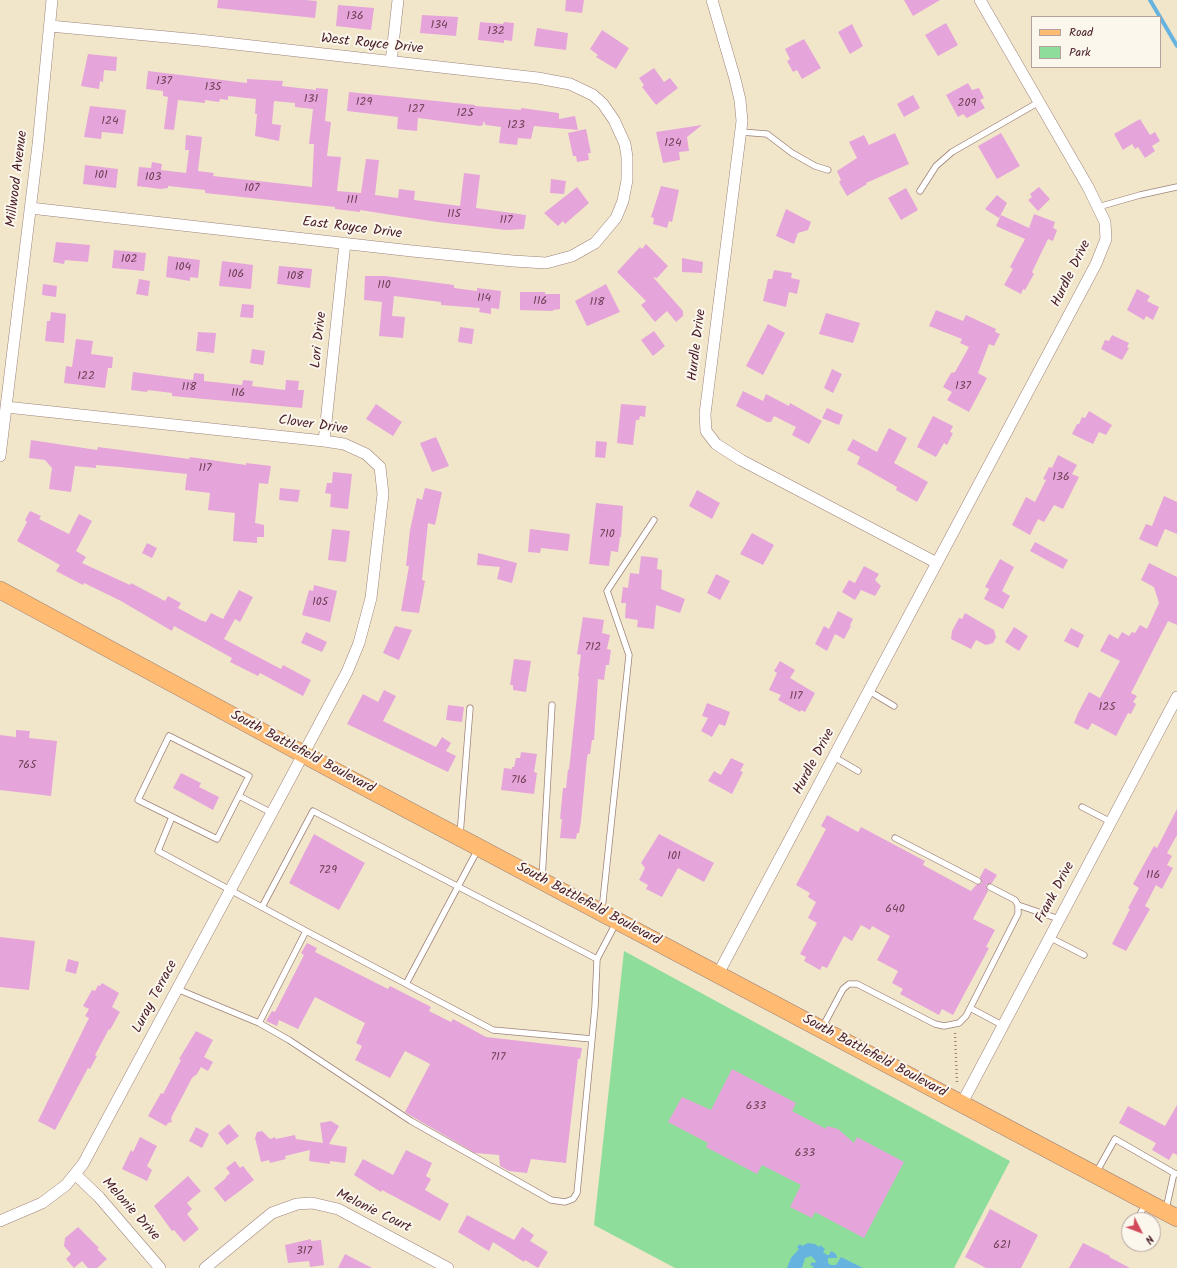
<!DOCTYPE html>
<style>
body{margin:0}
#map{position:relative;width:1177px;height:1268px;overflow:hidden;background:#f1e6ca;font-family:Kalam,sans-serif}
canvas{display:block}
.legend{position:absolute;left:1031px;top:16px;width:130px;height:52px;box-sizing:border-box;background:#fbf7ec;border:1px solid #b4a19f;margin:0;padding:5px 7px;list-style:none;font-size:12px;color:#4a1f2b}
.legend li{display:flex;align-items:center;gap:8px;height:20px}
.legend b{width:20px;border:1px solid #b4a19f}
.north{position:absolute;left:1121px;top:1212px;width:40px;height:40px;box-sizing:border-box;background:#fbf7ec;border:1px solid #b4a19f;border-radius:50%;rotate:132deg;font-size:11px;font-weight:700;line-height:16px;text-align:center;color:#4a1f2b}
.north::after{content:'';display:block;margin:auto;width:14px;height:18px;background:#d1495b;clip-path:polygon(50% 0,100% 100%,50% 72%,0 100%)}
</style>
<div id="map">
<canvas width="1177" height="1268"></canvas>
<ul class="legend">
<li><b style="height:5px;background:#febb71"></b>Road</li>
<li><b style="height:11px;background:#8fdd9b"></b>Park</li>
</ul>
<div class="north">N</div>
</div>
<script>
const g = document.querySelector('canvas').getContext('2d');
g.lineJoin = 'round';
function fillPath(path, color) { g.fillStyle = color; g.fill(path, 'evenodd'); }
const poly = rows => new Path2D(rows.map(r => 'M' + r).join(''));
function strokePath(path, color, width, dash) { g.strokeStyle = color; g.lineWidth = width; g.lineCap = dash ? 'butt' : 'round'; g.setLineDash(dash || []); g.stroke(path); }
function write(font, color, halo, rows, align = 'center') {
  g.font = font + ' Kalam,sans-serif'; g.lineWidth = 4; g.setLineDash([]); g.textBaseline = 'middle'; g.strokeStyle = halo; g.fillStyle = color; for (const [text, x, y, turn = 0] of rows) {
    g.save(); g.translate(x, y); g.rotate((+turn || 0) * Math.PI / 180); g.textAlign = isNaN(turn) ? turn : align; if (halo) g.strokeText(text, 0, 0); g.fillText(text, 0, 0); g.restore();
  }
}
fillPath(poly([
 [624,951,1010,1161,954,1268,675,1268,594,1225]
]), '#8fdd9b');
fillPath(poly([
 [808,1243,815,1244,819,1247,820,1245,825,1249,823,1252,827,1255,829,1255,831,1251,836,1254,837,1258,828,1258,828,1263,831,1265,836,1265,841,1257,863,1268,813,1268,813,1266,810,1265,812,1262,815,1263,816,1261,811,1256,805,1258,802,1268,787,1268,791,1258,799,1249,797,1247,800,1244,802,1246]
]), '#67b3e0');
strokePath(poly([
 [1150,0,1160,17],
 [1160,17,1177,46]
]), '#67b3e0', 4);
fillPath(poly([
 [218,0,305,0,317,1,315,18,217,8],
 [566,0,584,0,582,13,565,11],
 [904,0,940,0,913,16],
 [338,5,374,8,371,30,336,26],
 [422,15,458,17,456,36,420,33],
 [480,22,503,24,504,22,514,23,512,41,504,40,504,43,478,40],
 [946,23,958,45,938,56,925,35],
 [852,24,863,46,850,54,838,32],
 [537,28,568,33,566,50,534,46],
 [602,30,629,48,616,69,596,57,598,55,590,49],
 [804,39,821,68,802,79,797,70,793,72,787,61,790,59,785,49],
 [88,54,117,57,116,71,104,70,103,82,100,81,99,89,81,86],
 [654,68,664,82,670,78,678,88,656,105,642,87,644,85,639,78],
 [148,71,247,83,247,79,283,81,282,86,316,90,316,88,328,89,325,121,331,122,327,156,341,157,337,191,361,193,366,159,379,160,375,195,398,198,399,189,415,191,414,200,460,206,464,173,480,175,476,208,526,215,524,229,506,230,437,222,360,210,360,212,335,209,335,207,298,203,205,193,205,190,168,186,168,188,161,189,137,186,139,167,151,168,152,162,162,164,161,170,186,173,189,150,185,150,186,135,202,137,198,171,214,173,213,176,312,187,314,144,309,144,313,109,295,107,295,103,274,101,272,124,281,125,279,141,255,136,257,114,255,114,256,99,228,96,228,100,220,99,219,102,205,100,205,103,178,100,174,130,164,129,168,97,163,96,163,91,146,89],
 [968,83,972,90,979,88,984,98,980,100,985,108,967,118,963,114,958,117,946,95],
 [349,92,475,105,475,106,521,110,521,108,559,113,559,119,575,116,578,130,534,126,531,139,518,138,517,145,499,143,501,127,486,125,483,121,483,125,480,126,418,118,417,131,397,129,398,117,347,111],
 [913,95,920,108,904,117,897,104],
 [90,106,126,110,123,134,102,132,101,139,84,137],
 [1140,119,1150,135,1155,132,1160,141,1152,146,1155,151,1145,158,1138,147,1135,149,1132,144,1123,150,1114,134],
 [702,125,687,137,689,151,679,152,680,160,663,163,656,132],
 [586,129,591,153,588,153,589,160,577,162,576,156,573,156,568,133],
 [895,133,909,164,866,183,867,184,847,196,839,182,841,180,837,171,857,158,849,142,864,135,869,145],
 [1001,133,1020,166,997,179,978,146],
 [85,165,118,169,116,188,83,184],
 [551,179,566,181,564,194,550,193],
 [661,186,679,190,672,222,669,221,667,228,653,224,654,218,651,217],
 [577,187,589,203,565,224,563,221,558,226,544,213],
 [1039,187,1050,199,1038,211,1028,200,1032,197,1030,194],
 [906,188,918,210,901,220,888,198],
 [997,195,1007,203,999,218,985,209],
 [786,209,811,222,808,230,798,233,794,244,776,236],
 [1034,214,1055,222,1053,228,1057,230,1053,241,1048,239,1032,272,1034,274,1025,290,1023,289,1021,294,1004,285,1013,269,1010,267,1025,239,996,226,1001,215,1029,228],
 [56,242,90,245,88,262,65,260,64,264,53,262],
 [646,244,668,266,657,278,653,277,683,311,683,316,676,322,667,311,655,322,641,305,646,301,617,272,640,247,642,249],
 [114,250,146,253,144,271,112,268],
 [168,256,200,260,198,278,190,277,190,281,166,277],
 [682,258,703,262,702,273,682,272],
 [222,261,253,265,251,289,219,286],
 [279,266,312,269,310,288,277,284],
 [774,270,792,273,791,278,800,280,797,294,789,292,786,307,763,301,768,279,772,279],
 [365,276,385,276,454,285,454,288,477,291,477,288,501,291,499,309,491,308,491,314,479,312,480,308,441,305,441,302,394,296,392,316,405,317,403,338,379,336,382,302,364,300],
 [139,279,150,281,148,296,136,294],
 [43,284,57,286,56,297,42,295],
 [606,284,620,312,587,326,575,301],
 [1137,289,1150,296,1147,301,1159,307,1153,320,1146,316,1144,320,1127,310],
 [520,292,545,292,545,294,560,294,560,309,553,310,553,311,520,310],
 [242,304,254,305,253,318,240,317],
 [936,310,963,321,966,315,996,329,995,332,1000,334,994,346,989,344,978,373,987,378,969,412,947,400,952,392,943,387,951,373,955,372,969,347,960,343,962,339,929,326],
 [51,312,66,314,64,343,45,341,47,321,50,321],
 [826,313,860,323,853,343,819,334],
 [768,324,785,333,763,375,746,366],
 [460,327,474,329,472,344,458,342],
 [654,331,665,346,653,356,641,340],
 [198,332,216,333,214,353,196,351],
 [1112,335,1129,343,1127,347,1129,348,1122,360,1101,349,1105,340,1109,341],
 [76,339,93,341,91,354,113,357,112,368,108,368,105,388,64,383,66,366,72,367],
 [252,349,265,351,263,365,250,363],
 [832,369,842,374,833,393,824,388],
 [133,372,193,380,194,373,204,374,204,381,242,385,243,380,253,381,252,386,285,390,286,380,299,381,298,390,304,390,302,408,172,396,172,393,148,390,147,392,131,390],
 [743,391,763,401,766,394,789,406,790,403,822,421,809,444,792,435,796,427,774,416,771,422,767,422,736,406],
 [376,404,402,422,393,436,366,419],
 [621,404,646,406,645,417,640,416,639,420,636,420,633,445,617,443],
 [827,408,843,415,839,425,822,418],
 [1089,411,1112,425,1106,435,1099,432,1093,444,1072,434,1077,424,1079,424,1082,417,1085,418],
 [933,416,953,426,950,432,953,433,947,445,944,443,936,457,917,447],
 [889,428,907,438,894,463,928,482,917,502,896,490,897,487,857,464,860,457,847,450,853,439,877,452],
 [436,437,449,466,432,472,420,443],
 [31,440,97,450,98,447,189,459,190,457,246,465,246,463,271,466,268,484,259,483,255,523,264,525,264,537,257,537,257,543,233,541,235,513,208,510,210,493,185,490,187,474,120,467,96,465,96,468,75,466,71,492,49,489,52,468,45,460,29,458],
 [596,441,607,442,605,458,595,457],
 [1058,455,1077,465,1072,474,1079,477,1063,509,1054,505,1044,522,1038,519,1030,535,1012,525,1026,497,1035,502,1046,480,1043,479,1049,467,1052,468],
 [333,472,352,474,348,509,330,507,331,494,325,493,327,483,332,483],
 [280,488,300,490,298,502,279,500],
 [425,488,442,492,435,525,428,523,422,580,425,581,419,613,401,611,409,566,406,566,410,530,417,498,422,500],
 [697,490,720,503,712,519,689,506],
 [1164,496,1177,502,1177,534,1165,529,1157,547,1139,539,1146,524,1152,526],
 [596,503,623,506,621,537,620,537,618,552,611,551,609,566,589,564],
 [30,511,41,516,39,519,69,534,79,514,92,521,76,551,86,557,82,563,130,585,131,583,165,601,168,596,181,603,178,608,200,620,206,622,211,613,223,619,239,590,253,597,240,622,235,619,224,639,281,669,283,665,311,680,303,696,260,673,258,676,230,662,232,658,174,626,172,631,121,601,84,583,83,585,56,571,60,565,17,541,27,522,25,520],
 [332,529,350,531,346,562,328,560],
 [530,529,570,534,568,551,541,548,540,553,528,552],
 [752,533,774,545,763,565,740,554],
 [1035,542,1068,560,1063,569,1030,551],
 [147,543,157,548,152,558,142,553],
 [478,553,517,563,512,583,497,579,500,567,477,565],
 [641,556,658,558,657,569,662,570,661,589,685,599,680,613,656,605,654,629,637,627,638,620,625,618,626,603,621,603,623,587,628,588,630,573,639,574],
 [1000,559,1014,567,1002,591,1010,596,1003,609,984,599,989,589,985,587],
 [1149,563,1177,577,1177,625,1168,621,1131,693,1137,696,1133,702,1136,704,1131,714,1128,713,1116,736,1092,723,1088,730,1074,723,1078,713,1089,692,1100,698,1120,661,1100,651,1109,634,1118,639,1122,632,1129,636,1132,632,1135,633,1140,625,1147,629,1159,603,1154,587,1141,580],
 [864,566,879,574,875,580,881,586,875,596,861,590,855,600,842,592,849,580,855,583],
 [716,574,730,581,720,600,707,593],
 [314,585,337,591,330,622,302,615,309,590,313,591],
 [838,611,853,619,850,625,851,626,844,639,835,634,827,651,815,644,824,626,829,629],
 [965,613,994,630,996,637,993,643,986,645,976,640,971,649,951,639,952,631,959,618,962,619],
 [583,617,604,620,602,633,610,635,607,649,611,650,609,665,606,665,604,680,598,679,594,740,592,740,590,754,588,754,587,758,581,821,579,833,577,833,576,839,560,838,562,819,560,819,563,788,566,788,568,769,569,770,579,677,578,676,581,655,577,654],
 [395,626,412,630,399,660,383,653],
 [1014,627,1028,636,1019,651,1005,642],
 [1071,628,1084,635,1078,648,1064,641],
 [306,632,327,642,322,652,301,643],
 [514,659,531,661,526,692,513,690,513,685,510,685],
 [780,661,795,670,790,678,815,693,805,712,801,710,800,712,778,700,781,695,769,690,777,673,774,671],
 [384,690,396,696,383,721,436,747,442,737,451,743,446,751,456,756,448,772,347,724,363,694,378,702],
 [707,703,730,712,725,726,719,724,712,737,701,731,708,718,702,716],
 [448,705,464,707,462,722,446,720],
 [16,730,30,731,29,738,57,741,51,796,0,790,0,735,16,737],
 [521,752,537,754,534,772,537,773,534,794,501,790,504,768,512,769,512,767,514,767,516,758,520,758],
 [731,758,744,764,740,771,743,772,732,794,708,781,714,771,721,775],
 [181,773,201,783,199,787,219,797,213,810,173,788],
 [1177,809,1177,835,1167,853,1172,856,1167,865,1173,868,1162,889,1156,885,1145,906,1150,909,1126,951,1112,944,1130,909,1128,908,1139,888,1133,884,1154,846,1157,848],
 [827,815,858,832,861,827,925,861,923,865,971,891,976,885,982,883,980,877,985,868,997,875,992,883,986,885,988,891,973,919,995,930,986,947,989,948,953,1015,942,1009,939,1015,900,994,903,989,892,983,898,971,877,960,890,936,872,926,870,930,861,925,852,941,844,936,827,968,822,966,820,970,804,961,806,957,800,954,817,923,808,918,816,902,808,897,810,893,796,885,826,829,821,826],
 [314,834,365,863,339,910,289,883],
 [659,834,714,863,704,882,678,868,662,897,646,889,648,885,639,880,645,868,641,863],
 [0,937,35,941,29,990,0,987],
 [307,943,317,948,315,952,388,989,390,986,431,1007,429,1011,451,1022,453,1019,486,1037,582,1048,580,1059,578,1059,566,1163,531,1159,527,1173,509,1171,500,1166,499,1155,475,1153,413,1117,405,1112,430,1064,405,1051,390,1078,355,1060,362,1046,356,1043,365,1023,315,997,298,1029,279,1020,277,1026,266,1021,272,1011,275,1012,304,955,301,953],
 [68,959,79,962,76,974,65,971],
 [102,983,119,993,112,1007,120,1012,110,1030,109,1029,95,1055,97,1056,90,1069,88,1068,55,1130,38,1121,89,1018,85,1016,89,1009,83,1006,92,990,95,991,98,985,100,986],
 [196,1031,213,1040,204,1057,213,1062,208,1071,201,1067,197,1074,192,1078,171,1118,172,1122,168,1123,166,1126,148,1116,161,1093,163,1094,181,1060,179,1059],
 [732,1069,796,1103,792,1111,826,1129,827,1126,838,1129,854,1143,857,1137,904,1162,864,1238,815,1212,812,1218,790,1207,801,1185,762,1165,757,1174,706,1147,708,1143,668,1122,682,1097,711,1110],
 [1177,1105,1177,1155,1173,1153,1169,1160,1152,1150,1156,1143,1119,1123,1128,1106,1165,1126],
 [331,1121,339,1126,329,1144,347,1147,345,1163,330,1161,330,1164,309,1161,310,1150,285,1156,286,1159,270,1163,269,1160,261,1162,255,1138,257,1132,262,1131,270,1139,275,1137,276,1139,295,1135,296,1139,323,1143,320,1123],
 [229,1124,239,1136,227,1145,218,1133],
 [196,1127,209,1134,202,1148,189,1141],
 [140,1137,157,1146,147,1166,152,1170,147,1181,122,1169,131,1150,133,1152],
 [406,1150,432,1163,426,1176,431,1179,425,1190,449,1204,440,1221,382,1190,381,1192,354,1175,363,1159,393,1175],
 [235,1161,240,1168,243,1166,254,1180,225,1202,214,1188,226,1178,226,1177,230,1173,226,1168],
 [188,1176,201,1191,187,1203,192,1209,187,1214,199,1229,184,1242,174,1230,172,1231,154,1206],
 [990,1209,1038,1235,1021,1268,986,1268,965,1257],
 [467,1215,514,1240,522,1227,534,1235,530,1241,548,1252,538,1268,525,1260,524,1262,493,1242,489,1251,458,1232],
 [78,1227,99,1248,97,1249,107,1259,97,1268,88,1268,82,1261,74,1268,66,1259,71,1254,64,1246,65,1238],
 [311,1239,311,1241,321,1240,324,1265,310,1267,309,1261,288,1263,285,1245],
 [1083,1243,1110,1256,1109,1257,1130,1268,1069,1268],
 [345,1254,372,1268,338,1268]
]), '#e5a5da');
const service = poly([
 [741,132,767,134,792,153,815,166,828,170],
 [920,191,936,166,952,152,1039,102],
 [1098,207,1140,195,1177,187],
 [869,691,894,706],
 [169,736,249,776,217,839,138,800,169,736],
 [834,757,858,771],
 [239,796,272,813],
 [1082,807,1111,822],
 [172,817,158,851,306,931],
 [460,835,470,708],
 [895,838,978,881],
 [542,879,552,705],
 [1018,905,1059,919],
 [262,907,313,811,597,959],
 [602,910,629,655,607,591,654,520],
 [1049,937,1084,955],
 [406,984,478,849],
 [177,989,259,1023],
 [970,1008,1002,1025],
 [822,1028,843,989,849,984,857,984,935,1024,944,1026,959,1023,966,1016,1018,914,1018,905,1015,900,990,887],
 [592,1039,493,1030,306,931,259,1023,289,1040,411,1121,448,1142,551,1200,565,1202,573,1199,577,1193,592,1039,595,1007,597,959,616,923],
 [1096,1173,1115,1139,1174,1173],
 [1166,1209,1174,1173,1177,1174],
 [1137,1220,1146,1203],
 [1128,1237,1129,1236]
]);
const minor = poly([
 [712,0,735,79,740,100,742,121,705,414,706,431,716,444,741,460,937,563],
 [391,62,398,0],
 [30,208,412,251,513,261,546,263,572,256,595,243,616,218,623,201,627,180,627,157,625,144,614,120,603,104,593,95,570,84,538,78,199,40,50,26],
 [324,441,345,243],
 [0,456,38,145,52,0],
 [718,974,1096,264,1106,239,1105,222,1088,187,980,0],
 [962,1103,1177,697],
 [75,1174,99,1197,160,1268],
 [0,1221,42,1203,66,1185,83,1164,290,779,347,672,359,643,371,598,383,494,380,467,366,454,344,444,324,441,6,407],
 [205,1268,272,1213,297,1204,312,1203,338,1209,448,1268]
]);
const primary = poly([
 [0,590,329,768,1177,1218]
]);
strokePath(service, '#9e827a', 7);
strokePath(minor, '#9e827a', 12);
strokePath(primary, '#9e827a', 18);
strokePath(poly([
 [955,1033,957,1083]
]), '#9e827a', 2.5, [1, 3]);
strokePath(service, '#fff', 5.5);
strokePath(minor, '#fff', 11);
strokePath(primary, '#febb71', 17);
write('12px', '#714057', null, [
 ["136",355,17],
 ["134",439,26],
 ["132",496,32],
 ["137",164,82],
 ["135",213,88],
 ["131",311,100],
 ["129",364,103],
 ["209",967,104],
 ["127",416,110],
 ["125",465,114],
 ["124",110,122],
 ["123",516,126],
 ["124",673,144],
 ["101",101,176],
 ["103",153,178],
 ["107",252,189],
 ["111",352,201],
 ["115",454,215],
 ["117",506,221],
 ["102",129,260],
 ["104",183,268],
 ["106",236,275],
 ["108",295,277],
 ["110",384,286],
 ["114",484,299],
 ["116",540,302],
 ["118",597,303],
 ["122",86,377],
 ["137",963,387],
 ["118",189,388],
 ["116",238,394],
 ["117",205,469],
 ["136",1061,478],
 ["710",607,535],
 ["105",320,603],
 ["712",593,648],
 ["117",796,697],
 ["125",1107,708],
 ["765",27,766],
 ["716",519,781],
 ["101",674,857],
 ["729",328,871],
 ["116",1153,876],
 ["640",895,910],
 ["717",498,1058],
 ["633",756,1107],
 ["633",805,1154],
 ["621",1002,1246],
 ["317",304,1252]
]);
write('14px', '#4a1f2b', '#fbf7ec', [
 ["West Royce Drive",372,45,6],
 ["Millwood Avenue",18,179,-83],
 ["East Royce Drive",352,229,7],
 ["Hurdle Drive",1072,274,-64],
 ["Lori Drive",320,340,-84],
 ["Hurdle Drive",698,345,-83],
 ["Clover Drive",313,426,8],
 ["South Battlefield Boulevard",302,753,28],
 ["Hurdle Drive",815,762,-62],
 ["Frank Drive",1056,893,-62],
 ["South Battlefield Boulevard",588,905,28],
 ["Luray Terrace",156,997,-62],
 ["South Battlefield Boulevard",874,1057,28],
 ["Melonie Drive",130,1210,48],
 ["Melonie Court",373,1212,26]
]);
</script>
